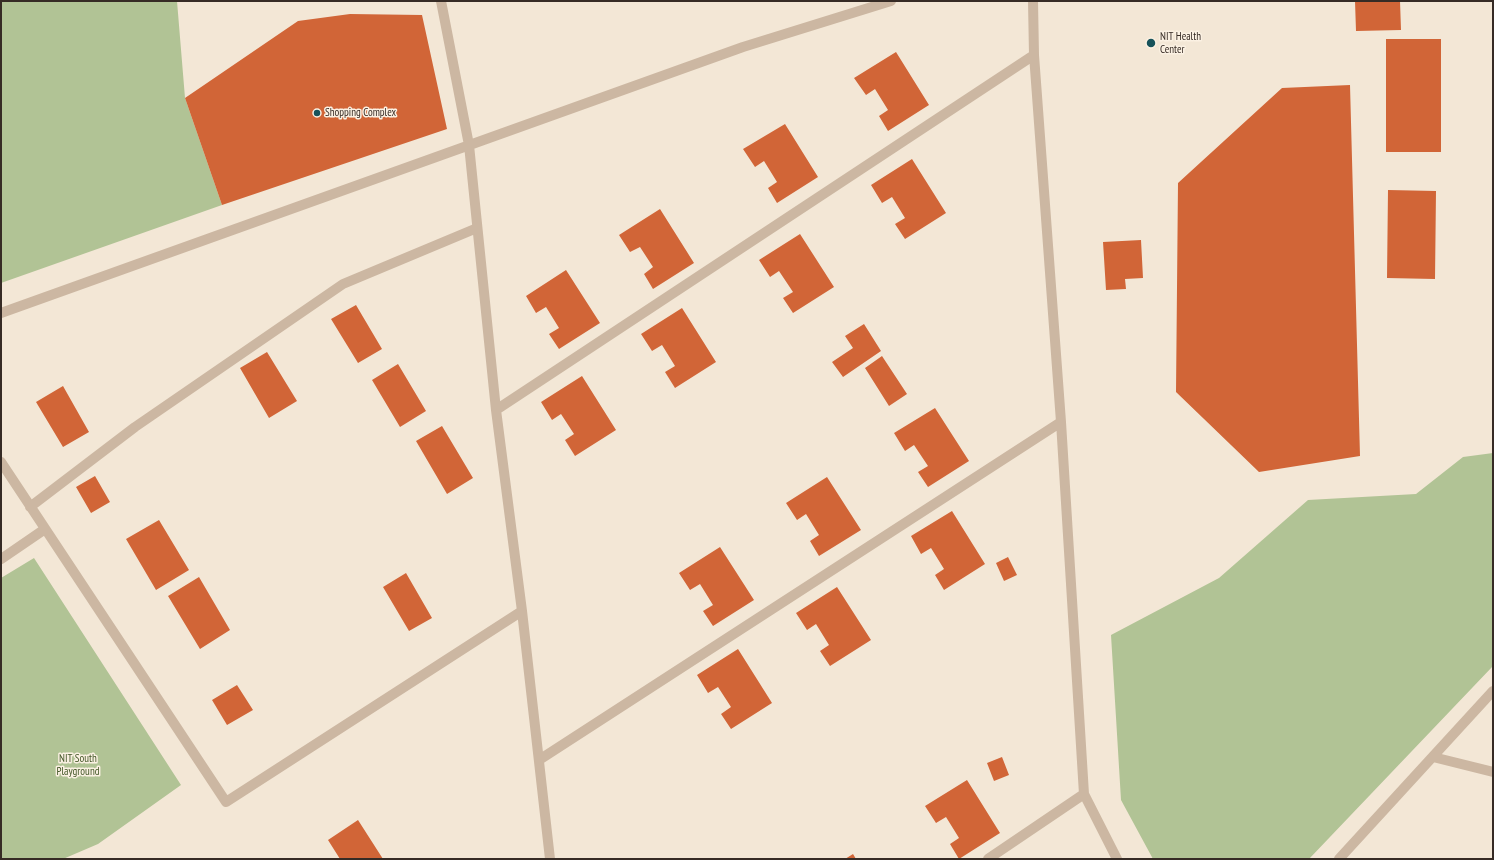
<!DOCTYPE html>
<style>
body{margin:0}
#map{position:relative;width:1494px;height:860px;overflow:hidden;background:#f3e7d6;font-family:"PT Sans Narrow",sans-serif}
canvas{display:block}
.frame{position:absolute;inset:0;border:2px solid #362b25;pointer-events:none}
</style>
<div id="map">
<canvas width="1494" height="860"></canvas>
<div class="frame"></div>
</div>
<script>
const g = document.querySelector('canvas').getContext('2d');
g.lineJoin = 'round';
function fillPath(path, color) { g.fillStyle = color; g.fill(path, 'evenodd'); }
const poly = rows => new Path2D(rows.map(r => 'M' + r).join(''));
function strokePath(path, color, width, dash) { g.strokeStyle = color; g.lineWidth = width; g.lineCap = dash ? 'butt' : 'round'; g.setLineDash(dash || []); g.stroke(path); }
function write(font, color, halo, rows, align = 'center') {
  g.font = font + ' "PT Sans Narrow",sans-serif'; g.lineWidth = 3; g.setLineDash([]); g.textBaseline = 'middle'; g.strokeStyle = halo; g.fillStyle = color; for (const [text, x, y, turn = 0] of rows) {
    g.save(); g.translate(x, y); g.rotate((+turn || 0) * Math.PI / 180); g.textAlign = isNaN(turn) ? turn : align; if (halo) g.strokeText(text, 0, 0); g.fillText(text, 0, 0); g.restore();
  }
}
fillPath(poly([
 [1,1,177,1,185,98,222,205,1,283],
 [1493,453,1493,666,1309,859,1153,859,1121,800,1111,635,1219,578,1308,500,1416,494,1463,457],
 [34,558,181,785,98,844,63,859,1,859,1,578]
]), '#b1c395');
fillPath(poly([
 [1355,1,1400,1,1401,30,1356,31],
 [350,14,422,15,447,129,222,205,185,98,298,21],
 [1386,39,1441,39,1441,152,1386,152],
 [896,52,929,105,888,131,879,116,888,110,875,89,866,95,854,78],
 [1350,85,1360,456,1259,472,1176,392,1178,183,1282,88],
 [785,124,818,177,777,203,768,188,777,182,764,161,755,167,743,149],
 [912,159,946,213,905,239,895,224,905,218,892,197,882,203,871,185],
 [1388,190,1436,191,1435,279,1387,278],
 [660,209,694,263,653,289,644,274,653,267,640,247,630,252,619,235],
 [800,234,834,287,793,313,783,298,793,292,779,271,770,277,759,260],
 [1141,240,1143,278,1125,279,1126,289,1106,290,1103,242],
 [566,270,600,323,559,349,549,334,559,328,546,307,536,313,526,296],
 [356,305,382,349,358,363,331,319],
 [682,308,716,362,675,388,665,372,675,366,662,345,652,351,641,334],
 [864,324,881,351,843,377,832,362,853,348,845,336],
 [267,352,297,401,269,418,240,368],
 [882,356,907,394,889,406,865,368],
 [398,364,426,411,400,427,372,380],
 [582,376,616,430,575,456,565,440,574,434,561,414,552,420,541,402],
 [63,386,89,432,63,447,36,402],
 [935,408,969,461,928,487,918,472,928,466,914,445,905,451,894,433],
 [442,426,473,478,447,494,416,441],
 [95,476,110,502,91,513,76,487],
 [827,477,861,530,819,556,810,541,819,535,806,514,797,520,786,503],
 [952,511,985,564,944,590,935,575,944,569,931,548,921,554,911,536],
 [159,520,189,570,156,590,126,539],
 [720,547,754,600,713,626,703,611,713,605,700,584,690,590,679,573],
 [1008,557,1017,575,1004,581,996,563],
 [406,573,432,618,409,631,383,587],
 [199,577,230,630,200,649,168,596],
 [837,587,871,640,830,666,820,651,829,645,816,624,807,630,796,613],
 [738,649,772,703,731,729,721,714,731,707,718,687,708,693,697,675],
 [237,685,253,710,227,725,212,700],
 [1002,757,1009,775,994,781,987,763],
 [967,780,1000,833,959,859,950,844,959,838,946,817,936,823,925,806],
 [358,820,383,859,340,859,328,840],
 [853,854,856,859,845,859]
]), '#d16537');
strokePath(poly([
 [441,1,469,145,496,410,522,611,550,859],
 [1033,1,1034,55,1061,422,1084,794,1117,859],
 [1,313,743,47,891,1],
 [496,410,1034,55],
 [1,462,226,802,522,611],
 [30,507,135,427,343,284,477,228],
 [1,559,45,529],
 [1433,757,1493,772],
 [539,760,1061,422],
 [988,859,1084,794],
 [1339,859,1493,691]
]), '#ccb7a2', 10);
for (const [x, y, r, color] of [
 [1151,43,5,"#17525a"],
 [317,113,4,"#17525a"]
]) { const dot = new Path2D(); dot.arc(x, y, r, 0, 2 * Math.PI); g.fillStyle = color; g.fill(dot); strokePath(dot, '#fbf1e3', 1.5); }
write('11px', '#362b25', '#fbf1e3', [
 ["NIT Health",1160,37],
 ["Center",1160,50],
 ["Shopping Complex",325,113]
], 'left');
write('11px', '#425627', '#fbf1e3', [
 ["NIT South",78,759],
 ["Playground",78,772]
]);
</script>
